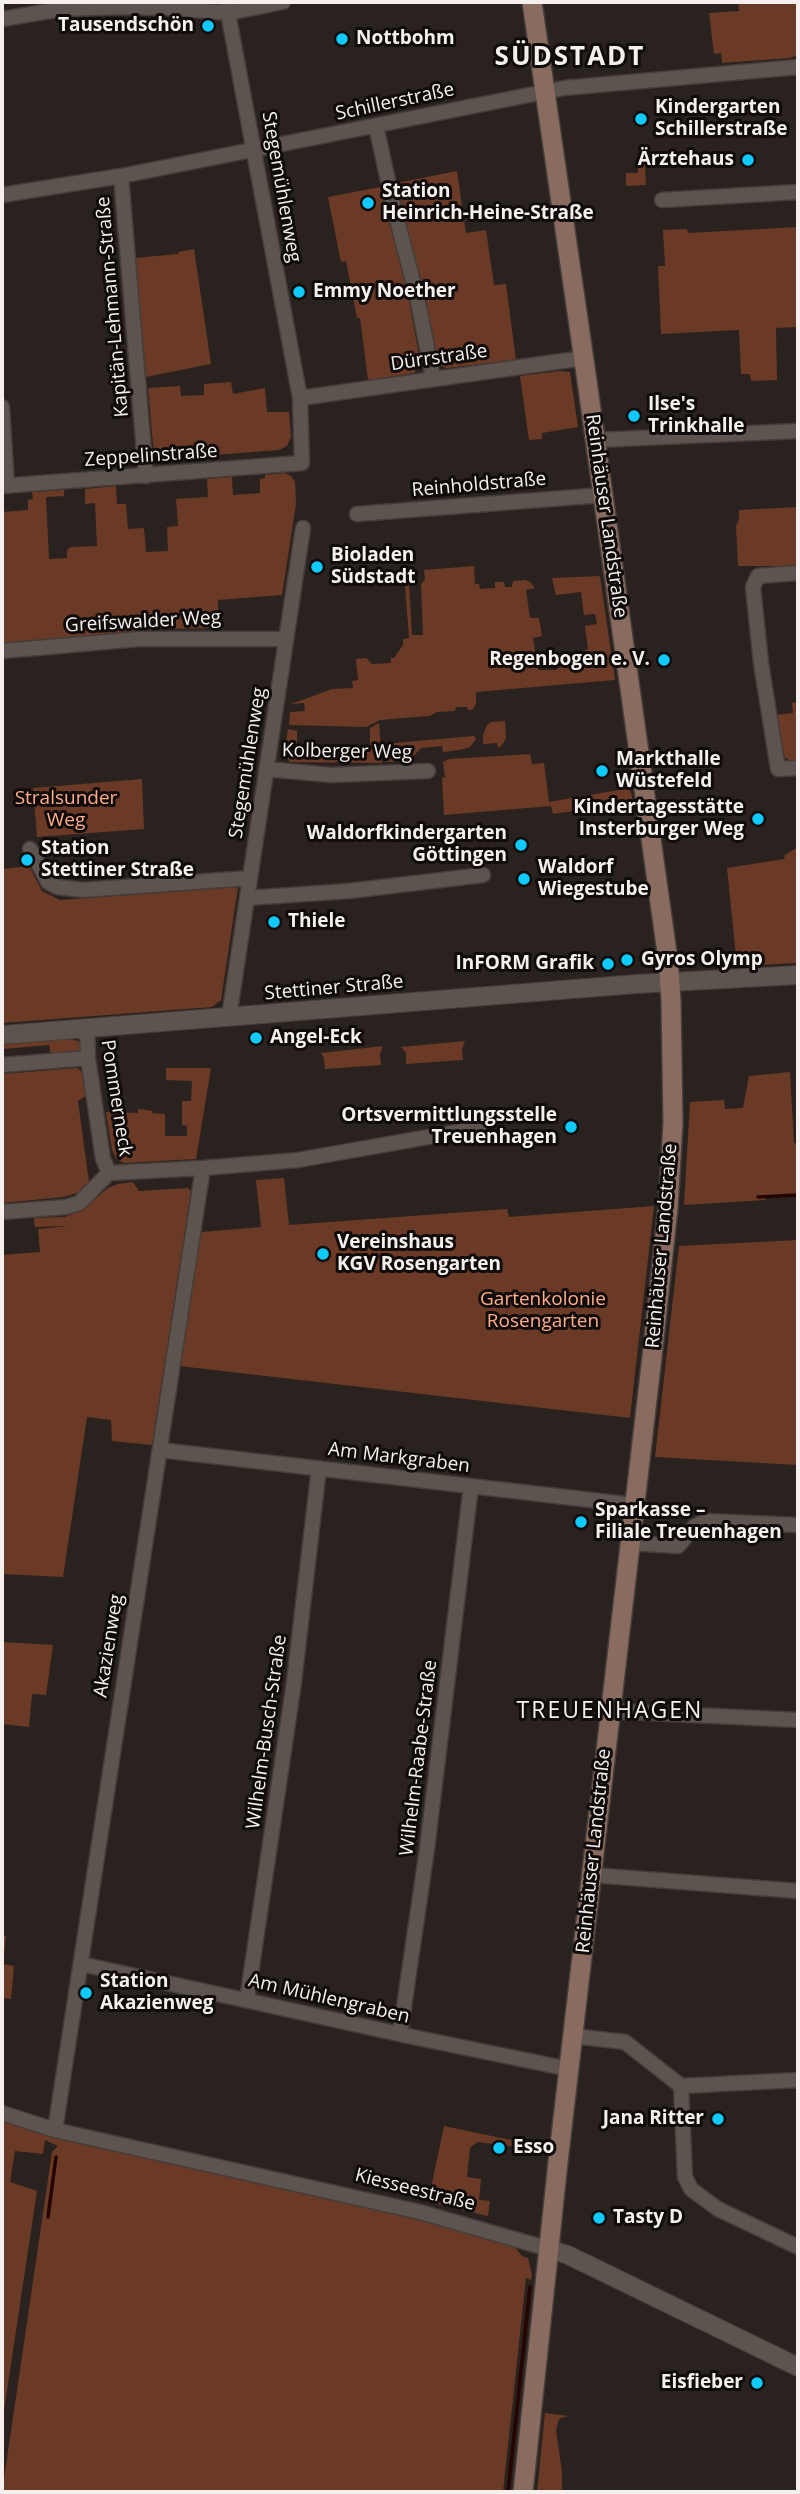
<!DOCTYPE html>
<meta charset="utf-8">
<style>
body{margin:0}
#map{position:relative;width:800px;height:2494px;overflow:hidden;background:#2a221e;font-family:"Open Sans",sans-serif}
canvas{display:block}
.frame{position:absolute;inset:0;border:4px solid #f5efed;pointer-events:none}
</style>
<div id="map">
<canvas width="800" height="2494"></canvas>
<div class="frame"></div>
</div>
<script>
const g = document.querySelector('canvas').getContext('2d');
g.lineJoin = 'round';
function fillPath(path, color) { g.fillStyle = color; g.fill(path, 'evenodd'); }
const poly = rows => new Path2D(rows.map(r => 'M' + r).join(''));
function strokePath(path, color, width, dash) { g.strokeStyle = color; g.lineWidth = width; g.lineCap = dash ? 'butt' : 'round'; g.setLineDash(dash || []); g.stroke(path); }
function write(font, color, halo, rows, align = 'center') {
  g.font = font + ' "Open Sans",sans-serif'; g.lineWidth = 6; g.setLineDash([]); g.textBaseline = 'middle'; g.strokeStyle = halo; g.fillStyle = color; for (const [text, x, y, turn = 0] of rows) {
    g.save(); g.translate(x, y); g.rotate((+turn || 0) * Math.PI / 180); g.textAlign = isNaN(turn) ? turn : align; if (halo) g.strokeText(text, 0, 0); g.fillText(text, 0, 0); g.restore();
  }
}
fillPath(poly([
 [738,2,798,2,798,55,790,58,722,63,721,53,714,54,709,13,739,11],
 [645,163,646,185,626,186,626,173,638,173,638,164],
 [457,171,466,233,486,230,494,285,506,284,516,360,447,368,441,366,436,357,424,296,396,183],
 [380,187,407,290,420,361,414,373,368,380,360,318,357,318,346,261,341,262,328,197],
 [798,227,798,327,776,328,777,380,751,381,750,374,741,374,739,330,661,334,658,266,665,266,663,230,687,229,688,233],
 [194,249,211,364,146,377,135,258,178,254,178,252],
 [560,371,570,372,578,427,542,433,542,439,529,440,520,376],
 [231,382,233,394,265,388,267,412,289,412,291,437,287,446,279,450,162,459,154,455,148,388,180,386,181,396,204,395,204,384],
 [284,473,291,476,295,482,296,504,282,595,218,600,218,628,162,629,2,643,2,512,28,510,28,500,33,499,32,492,64,490,64,496,46,497,49,559,67,558,67,550,71,547,97,546,95,503,85,504,85,489,116,486,117,504,126,504,128,529,144,528,146,552,168,551,167,527,178,526,176,499,208,497,207,479,232,477,233,495,260,493,260,479,265,478,265,475],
 [798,507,798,566,738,566,736,526,739,519,739,510],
 [474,566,475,584,479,584,480,589,495,588,495,582,504,582,505,587,512,587,513,581,525,580,530,582,535,588,526,590,530,618,539,618,542,636,533,638,538,670,556,670,567,662,586,659,585,650,588,649,585,626,597,624,595,614,584,615,581,592,556,595,552,578,600,576,615,680,476,692,476,704,472,710,468,710,467,707,456,707,455,711,437,712,429,716,380,720,366,727,289,725,290,712,305,711,304,703,291,704,332,689,353,688,352,681,358,680,356,659,366,658,372,664,391,663,391,658,394,658,403,645,403,639,409,638,405,585,409,584,412,635,423,635,421,584,425,580,424,570],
 [798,702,798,760,789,760,784,757,776,715,793,713,792,703],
 [505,721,506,738,502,745,498,748,497,743,483,744,483,735,487,725,491,722],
 [379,723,382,763,290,762,284,753,288,729,297,731,297,751,358,752,358,754,366,755,366,745,370,745,370,728],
 [474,736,476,739,470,747,459,750,443,752,442,746,421,748,409,761,386,762,386,758,384,758,383,744],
 [530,754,532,764,544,763,549,802,630,788,633,802,553,814,551,806,444,815,442,778,445,777,443,762,449,759],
 [142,779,144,829,37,837,33,788],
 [798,847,798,963,737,966,727,868,784,859,785,855],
 [29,866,42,891,60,900,238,887,221,1000,212,1007,2,1023,2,869],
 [65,1038,78,1041,81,1046,80,1050,78,1052,51,1055,49,1045,2,1049,2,1042],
 [465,1041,462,1049,463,1060,406,1064,406,1053,401,1047],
 [383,1046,380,1054,381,1065,325,1069,324,1058,321,1053],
 [77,1068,82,1072,86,1096,78,1101,89,1182,77,1193,63,1197,2,1203,2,1074],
 [166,1068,211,1068,196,1159,123,1163,116,1158,112,1150,106,1112,138,1113,138,1109,141,1109,152,1111,152,1113,165,1114,165,1136,187,1136,187,1126,182,1125,182,1101,191,1101,192,1081,166,1080],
 [790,1072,794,1143,798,1144,798,1194,765,1196,765,1200,684,1205,690,1102,724,1100,725,1109,743,1108,749,1076],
 [284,1178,289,1225,507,1209,509,1217,654,1206,630,1418,179,1366,201,1232,261,1227,256,1180],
 [133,1182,139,1191,188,1188,191,1191,152,1445,112,1441,111,1420,87,1417,63,1577,3,1574,2,1580,2,1255,40,1252,38,1229,69,1226,35,1227,34,1218,64,1217,81,1211,108,1188,118,1184],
 [798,1240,798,1465,655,1457,679,1246],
 [2,1642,53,1645,46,1695,32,1694,29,1727,2,1724],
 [2,1936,6,1936,3,1964,14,1966,11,1999,2,1998],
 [2,2119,373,2205,512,2244,522,2256,528,2258,532,2275,531,2280,526,2278,503,2492,2,2492,52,2152,58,2146,45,2140,43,2154,15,2151,10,2182,37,2191,2,2424],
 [444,2126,525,2143,524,2148,477,2142,470,2148,467,2177,481,2179,479,2200,490,2201,488,2216,428,2202],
 [545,2413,568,2416,559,2419,556,2430,562,2472,562,2492,537,2492]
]), '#6b3a26');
strokePath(poly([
 [758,1197,798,1195],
 [48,2217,56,2157],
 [508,2492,530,2287]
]), '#250400', 3.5);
const minor = poly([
 [2,19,62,9,119,7,171,8,228,13,283,2],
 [376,126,394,208,417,297,433,378],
 [121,176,146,476],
 [2,195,121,176,564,88,798,67],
 [662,200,798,192],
 [300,398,584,358],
 [2,407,7,486],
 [596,440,798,431],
 [2,486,302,463,300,398,226,2],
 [357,514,603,495],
 [798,573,758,576,753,587,761,663,778,769,798,768],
 [2,651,139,639,286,639],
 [266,769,331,775,428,771],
 [30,849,48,882,57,887,83,890,250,878],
 [247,898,349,891,483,875],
 [229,1017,303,528],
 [87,1029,88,1058,103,1159,109,1173],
 [2,1065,88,1058],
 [2,1212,66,1207,79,1203,109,1173,203,1168,298,1160,479,1128],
 [160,1450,634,1505],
 [630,1543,678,1546,695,1526,706,1521,798,1525],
 [610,1711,798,1720],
 [592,1875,798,1891],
 [81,1964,408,2036,569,2069],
 [247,2000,294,1682,319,1468],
 [400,2034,427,1849,471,1486],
 [573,2036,625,2042,681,2086,798,2080],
 [681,2086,685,2177,691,2189,718,2209,798,2247],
 [2,2113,55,2130,420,2212,549,2249],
 [55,2130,203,1168]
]);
const tertiary = poly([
 [2,1035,636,984,798,975],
 [549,2249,568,2255,798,2367]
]);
const secondary = poly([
 [523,2492,558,2162,652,1357,668,1208,673,1123,671,1000,668,960,587,381,532,2]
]);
strokePath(minor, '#453d3a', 17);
strokePath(tertiary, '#453d3a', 20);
strokePath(secondary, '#453d3a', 22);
strokePath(minor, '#5d534f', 14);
strokePath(tertiary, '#5d534f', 18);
strokePath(secondary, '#8a6b5f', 19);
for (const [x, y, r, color] of [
 [208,26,7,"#0fcafa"],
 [342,39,7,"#0fcafa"],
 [641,119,7,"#0fcafa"],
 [748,160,7,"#0fcafa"],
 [368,203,7,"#0fcafa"],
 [299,292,7,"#0fcafa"],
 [634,416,7,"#0fcafa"],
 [317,567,7,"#0fcafa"],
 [664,660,7,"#0fcafa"],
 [602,771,7,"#0fcafa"],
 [758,819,7,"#0fcafa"],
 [521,845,7,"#0fcafa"],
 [27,860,7,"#0fcafa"],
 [524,879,7,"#0fcafa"],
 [274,922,7,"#0fcafa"],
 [627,960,7,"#0fcafa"],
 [608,964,7,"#0fcafa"],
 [256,1038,7,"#0fcafa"],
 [571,1127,7,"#0fcafa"],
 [323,1254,7,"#0fcafa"],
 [581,1522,7,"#0fcafa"],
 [86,1993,7,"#0fcafa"],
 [718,2119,7,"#0fcafa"],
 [499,2148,7,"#0fcafa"],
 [599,2218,7,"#0fcafa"],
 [757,2383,7,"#0fcafa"]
]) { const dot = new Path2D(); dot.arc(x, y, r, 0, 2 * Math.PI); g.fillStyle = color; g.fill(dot); strokePath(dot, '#100c0b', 2.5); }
write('bold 19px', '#f5efed', '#100c0b', [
 ["Tausendschön",194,26,"right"],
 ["Nottbohm",356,39],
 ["Kindergarten",655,108],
 ["Schillerstraße",655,130],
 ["Ärztehaus",734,160,"right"],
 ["Station",382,192],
 ["Heinrich-Heine-Straße",382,214],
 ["Emmy Noether",313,292],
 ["Ilse's",648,405],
 ["Trinkhalle",648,427],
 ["Bioladen",331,556],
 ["Südstadt",331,578],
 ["Regenbogen e. V.",650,660,"right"],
 ["Markthalle",616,760],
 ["Wüstefeld",616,782],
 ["Kindertagesstätte",744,808,"right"],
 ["Insterburger Weg",744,830,"right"],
 ["Waldorfkindergarten",507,834,"right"],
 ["Göttingen",507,856,"right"],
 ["Station",41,849],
 ["Stettiner Straße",41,871],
 ["Waldorf",538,868],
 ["Wiegestube",538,890],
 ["Thiele",288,922],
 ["Gyros Olymp",641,960],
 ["InFORM Grafik",594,964,"right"],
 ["Angel-Eck",270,1038],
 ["Ortsvermittlungsstelle",557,1116,"right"],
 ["Treuenhagen",557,1138,"right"],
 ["Vereinshaus",337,1243],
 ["KGV Rosengarten",337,1265],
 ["Sparkasse –",595,1511],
 ["Filiale Treuenhagen",595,1533],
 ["Station",100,1982],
 ["Akazienweg",100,2004],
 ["Jana Ritter",704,2119,"right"],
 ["Esso",513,2148],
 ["Tasty D",613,2218],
 ["Eisfieber",743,2383,"right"]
], 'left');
write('19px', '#f5efed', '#100c0b', [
 ["Schillerstraße",395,102,-12],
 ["Stegemühlenweg",281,187,80],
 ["Kapitän-Lehmann-Straße",113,307,-95],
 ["Dürrstraße",439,358,-8],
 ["Zeppelinstraße",151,456,-4],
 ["Reinholdstraße",479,485,-5],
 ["Reinhäuser Landstraße",606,516,82],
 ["Greifswalder Weg",143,622,-3],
 ["Kolberger Weg",347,752,1],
 ["Stegemühlenweg",248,763,-81],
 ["Stettiner Straße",334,988,-5],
 ["Pommerneck",116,1098,81],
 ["Reinhäuser Landstraße",662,1246,-85],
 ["Am Markgraben",399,1458,7],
 ["Akazienweg",109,1646,-81],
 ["Wilhelm-Busch-Straße",267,1732,-82],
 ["Wilhelm-Raabe-Straße",419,1758,-83],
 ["Reinhäuser Landstraße",594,1851,-84],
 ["Am Mühlengraben",329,1999,13],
 ["Kiesseestraße",415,2190,14]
]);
write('19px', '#ffac8a', '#100c0b', [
 ["Stralsunder",66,799],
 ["Weg",66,821],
 ["Gartenkolonie",543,1300],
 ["Rosengarten",543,1322]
]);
g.letterSpacing = '2px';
write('23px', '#f5efed', '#100c0b', [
 ["TREUENHAGEN",610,1711]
]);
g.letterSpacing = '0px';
g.letterSpacing = '2px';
write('bold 26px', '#f5efed', '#100c0b', [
 ["SÜDSTADT",570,58]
]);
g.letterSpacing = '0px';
</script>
